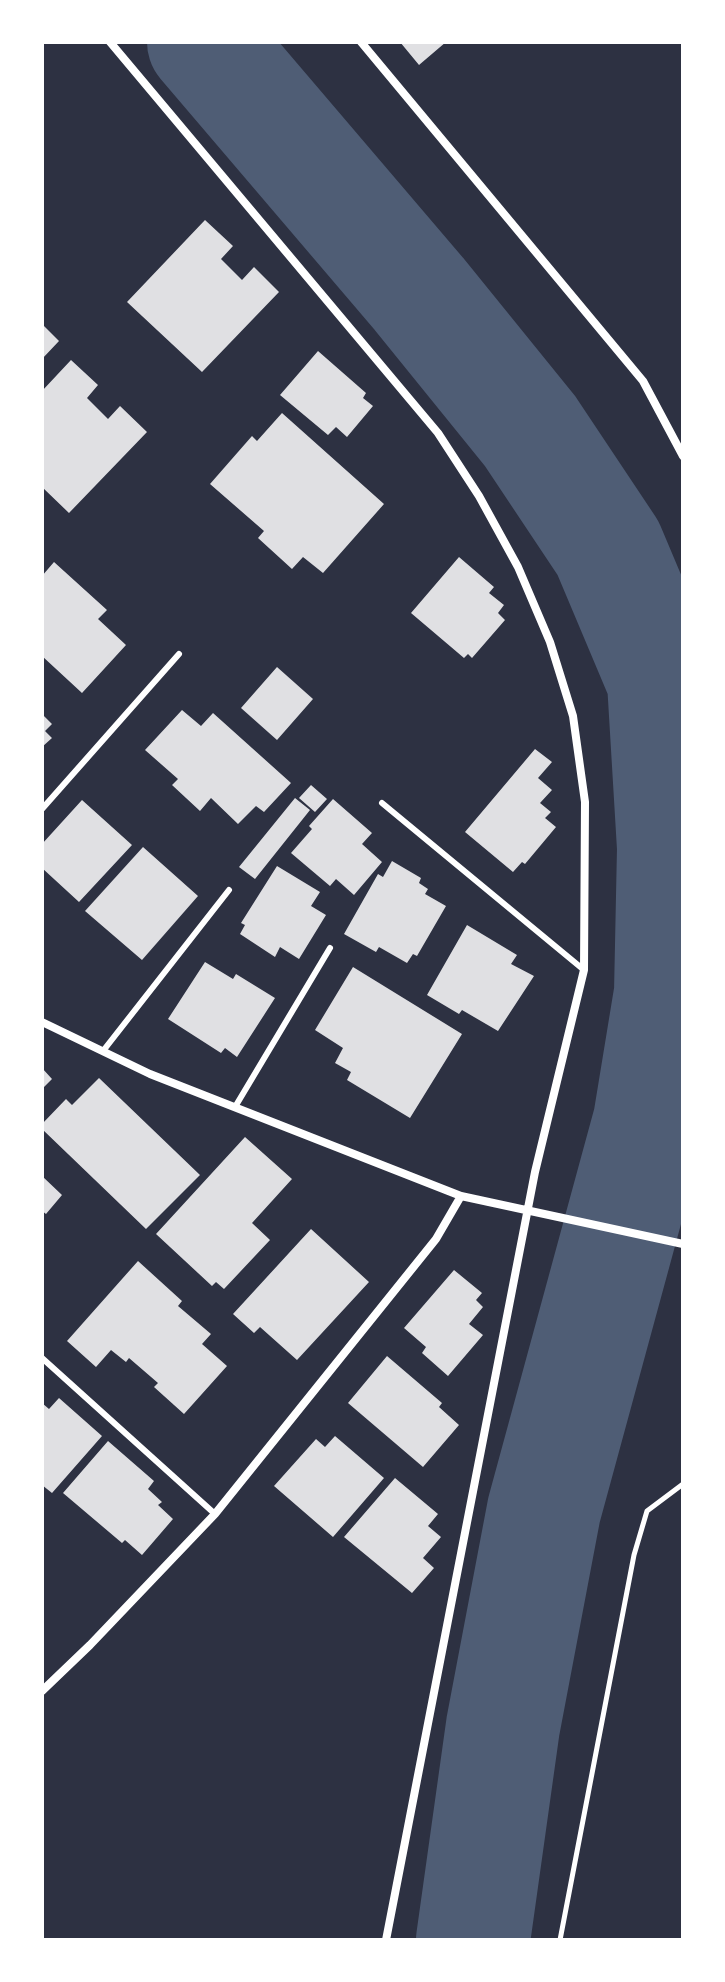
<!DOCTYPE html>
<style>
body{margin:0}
#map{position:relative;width:725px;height:1982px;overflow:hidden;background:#2d3142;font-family:"Varela Round",sans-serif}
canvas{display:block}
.frame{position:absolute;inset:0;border:44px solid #fff;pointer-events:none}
</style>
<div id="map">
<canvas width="725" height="1982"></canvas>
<div class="frame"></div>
</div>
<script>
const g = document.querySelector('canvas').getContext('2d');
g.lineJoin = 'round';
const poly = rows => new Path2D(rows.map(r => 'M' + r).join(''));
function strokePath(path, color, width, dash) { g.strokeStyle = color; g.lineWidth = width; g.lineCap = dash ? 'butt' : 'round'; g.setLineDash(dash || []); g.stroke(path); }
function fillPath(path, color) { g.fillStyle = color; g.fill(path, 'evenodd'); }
strokePath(poly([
 [204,42,419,294,530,431,608,548,664,681,674,848,671,993,650,1121,544,1510,503,1726,473,1940]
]), '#4f5d75', 114);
fillPath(poly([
 [400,42,446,42,419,65],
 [205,220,233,246,221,259,242,280,254,267,279,292,202,372,127,302],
 [42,324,59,341,42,359],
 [318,351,366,393,363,398,373,406,347,437,336,427,328,435,280,395],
 [71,360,98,385,87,398,108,419,120,406,147,432,69,513,42,487,42,391],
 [282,413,384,504,323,573,303,557,292,569,258,538,264,531,210,484,252,436,257,441],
 [459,557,494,587,489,593,504,605,498,613,505,620,472,658,468,654,464,658,411,613],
 [54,562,107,610,98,619,126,645,82,693,42,656,42,576],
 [277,667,313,699,277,740,241,708],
 [182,710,201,726,213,713,291,783,264,812,256,806,238,824,211,798,200,811,172,785,178,779,145,750],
 [42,714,52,724,45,731,52,738,42,747],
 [535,749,552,762,538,778,552,790,540,803,551,812,545,818,556,827,525,864,522,862,513,872,465,832],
 [311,785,327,799,315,812,299,798],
 [295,798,310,810,255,879,239,867],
 [333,799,372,833,362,844,382,862,354,895,336,879,330,886,291,853,312,829,309,826],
 [82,800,132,845,79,902,42,868,42,844],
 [143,847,198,896,142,960,85,911],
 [392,861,421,878,419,883,428,889,425,894,446,906,417,956,413,954,407,963,379,947,376,952,344,934,378,874,383,877],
 [277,866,320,892,311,906,326,915,299,959,280,947,275,957,240,934,245,925,241,923],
 [467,925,517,955,511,964,534,976,498,1031,462,1010,459,1014,427,995],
 [205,962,233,979,236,974,275,998,237,1057,225,1048,221,1053,168,1019],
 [353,967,462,1034,410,1118,347,1080,351,1072,335,1063,343,1048,315,1030],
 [42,1068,52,1079,42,1089],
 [99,1078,200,1175,146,1229,42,1129,42,1124,66,1099,72,1105],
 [245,1137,292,1179,252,1223,270,1240,224,1289,216,1282,212,1286,156,1234],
 [42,1176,62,1195,46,1214,42,1211],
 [311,1229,369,1282,297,1360,260,1327,254,1333,233,1314],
 [138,1261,182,1301,178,1306,211,1334,202,1344,227,1366,184,1414,154,1387,158,1383,129,1358,126,1362,111,1350,96,1367,67,1341],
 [454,1270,482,1293,476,1300,483,1307,469,1324,483,1335,448,1376,422,1353,426,1347,404,1328],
 [387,1356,442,1403,439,1407,459,1425,423,1467,348,1403],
 [59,1398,102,1436,52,1493,42,1485,42,1403,49,1409],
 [335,1436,384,1478,333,1537,274,1486,316,1439,325,1447],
 [108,1441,154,1481,148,1489,162,1502,158,1505,173,1519,142,1555,125,1540,122,1543,63,1493],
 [395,1478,438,1514,428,1526,441,1537,423,1558,434,1568,412,1593,344,1537]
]), '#e0e0e3');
strokePath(poly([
 [560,1940,634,1555,647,1511,683,1484]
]), '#fff', 5);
strokePath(poly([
 [382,803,584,970],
 [42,809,179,654],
 [103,1051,229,890],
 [235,1107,330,948],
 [42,1358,215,1514]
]), '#fff', 6);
strokePath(poly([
 [110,42,438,433,479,496,518,567,550,642,573,716,585,802,584,970,535,1172,386,1940],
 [361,42,643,381,683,456],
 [42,1022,150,1074,461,1196,683,1244],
 [42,1691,90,1645,215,1514,436,1239,461,1196]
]), '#fff', 8);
</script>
